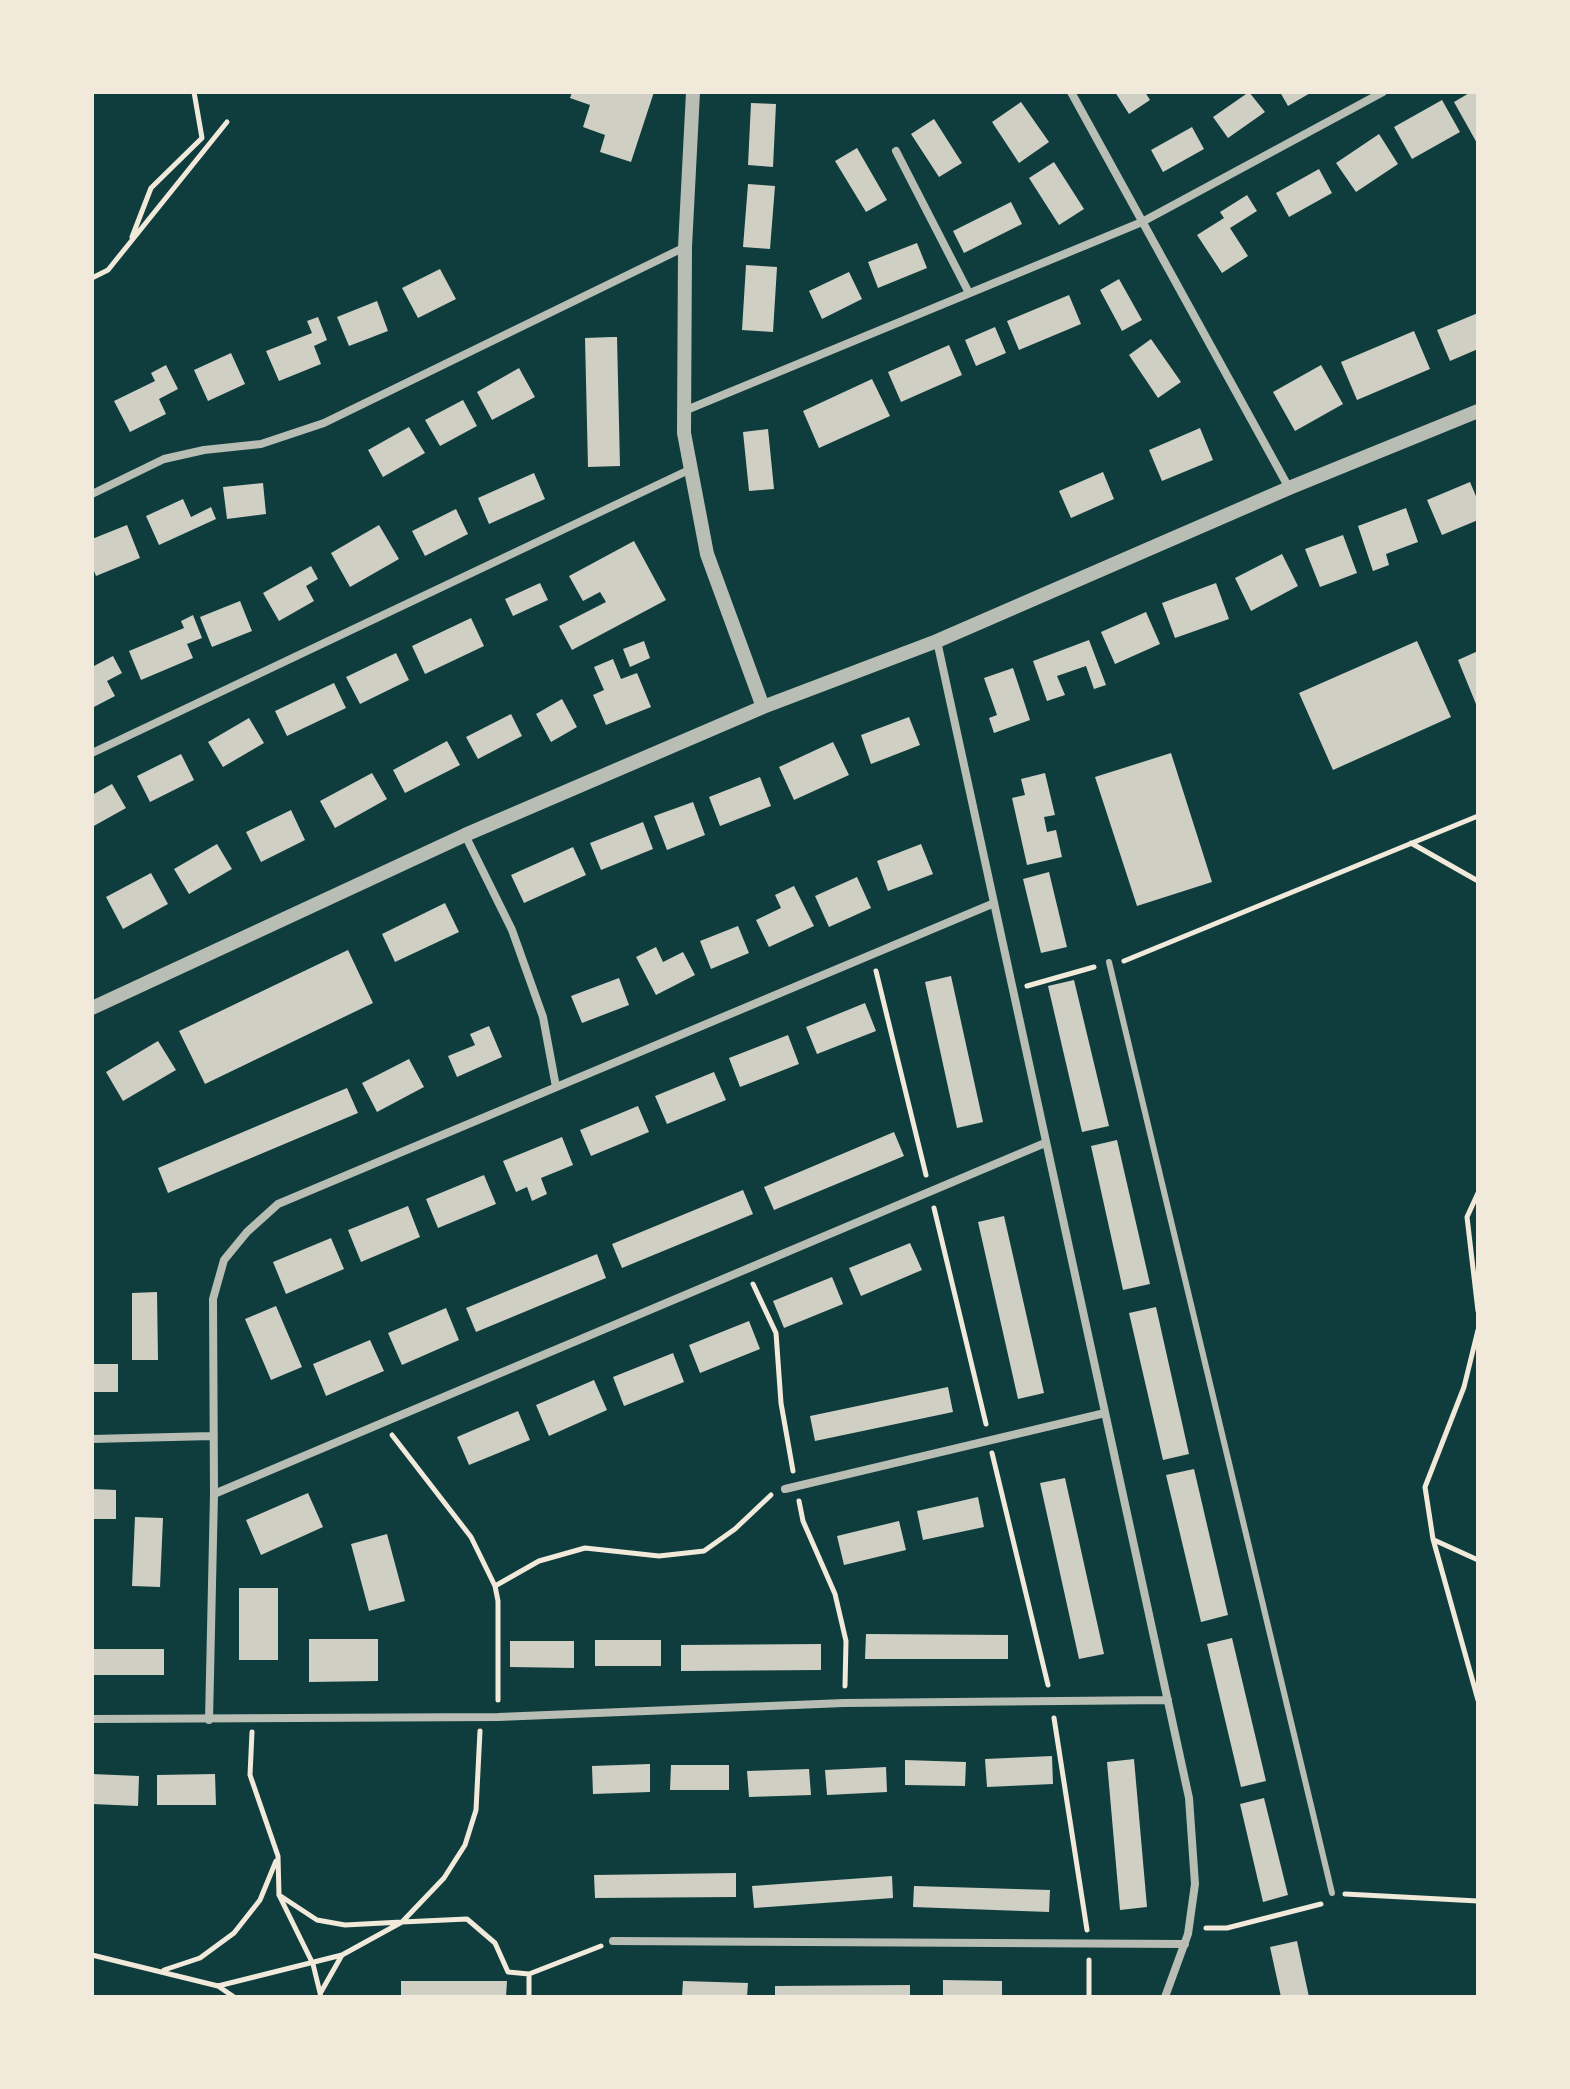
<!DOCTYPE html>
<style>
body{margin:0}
#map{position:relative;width:1570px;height:2089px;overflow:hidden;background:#0f3d3e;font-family:"PT Sans Narrow",sans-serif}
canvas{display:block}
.frame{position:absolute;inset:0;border:94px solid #f1e9da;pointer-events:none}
</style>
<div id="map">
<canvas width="1570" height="2089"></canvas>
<div class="frame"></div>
</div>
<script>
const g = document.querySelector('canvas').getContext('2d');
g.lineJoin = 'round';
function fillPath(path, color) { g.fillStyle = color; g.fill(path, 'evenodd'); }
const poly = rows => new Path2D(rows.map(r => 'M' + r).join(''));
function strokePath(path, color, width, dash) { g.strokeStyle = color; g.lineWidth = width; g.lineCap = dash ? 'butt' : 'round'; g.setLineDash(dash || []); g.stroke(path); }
fillPath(poly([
 [572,92,654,92,631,162,600,152,605,135,583,127,590,105,570,98],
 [1115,92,1145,92,1150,100,1129,114],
 [1249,92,1265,112,1228,138,1213,117],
 [1280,92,1312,92,1288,106],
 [1471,92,1478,92,1478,145,1454,102],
 [1442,100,1460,132,1412,159,1394,127],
 [1021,102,1049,142,1019,163,992,122],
 [751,103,776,104,773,167,748,165],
 [934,119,962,163,939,177,911,134],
 [1192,127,1204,149,1163,172,1151,150],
 [1379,134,1398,164,1356,192,1336,163],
 [857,148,887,200,866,212,835,161],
 [1054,162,1084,209,1059,225,1029,178],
 [1319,169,1332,193,1289,217,1276,193],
 [748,184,775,186,770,249,743,247],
 [1247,195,1257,211,1230,228,1248,256,1222,273,1197,235,1224,218,1220,212],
 [1011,202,1022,224,964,253,953,231],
 [917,243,927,268,878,288,868,262],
 [746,265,777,267,773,332,742,330],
 [440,269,456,299,418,318,402,288],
 [849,272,862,299,822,319,809,291],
 [1119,279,1142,320,1122,331,1100,290],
 [1069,295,1081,324,1019,350,1007,321],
 [377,301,388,331,349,346,337,317],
 [1478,313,1478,349,1450,361,1437,330],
 [318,317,327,340,314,346,321,364,279,381,266,351,312,333,307,321],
 [995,327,1006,353,976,366,965,340],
 [1414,331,1430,369,1357,400,1341,362],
 [612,337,617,337,620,466,588,467,585,338],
 [1151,339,1181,382,1158,398,1129,355],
 [949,345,962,375,901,402,888,372],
 [231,353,245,384,208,401,194,370],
 [166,365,178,389,159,399,166,414,130,432,114,401,155,381,151,373],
 [1321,365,1343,404,1295,431,1273,392],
 [519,368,535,397,492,420,477,392],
 [872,379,890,416,819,448,803,411],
 [463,400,477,426,440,446,425,420],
 [409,427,425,453,383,477,368,450],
 [1200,428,1213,460,1162,481,1149,450],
 [768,429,774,489,749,491,743,432],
 [1103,472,1114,499,1071,518,1059,491],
 [534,473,545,499,489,524,478,498],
 [1470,482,1478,501,1478,520,1442,535,1427,500],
 [263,483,266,514,227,519,223,487],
 [183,499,191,517,211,507,216,519,159,545,146,516],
 [1406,508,1418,542,1386,554,1389,565,1373,571,1358,526],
 [456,509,468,534,425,556,412,531],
 [127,525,140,558,96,576,92,566,92,539],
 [379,525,399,559,350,587,331,553],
 [1343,535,1357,573,1320,587,1305,549],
 [634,541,666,600,572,650,559,626,606,602,600,592,583,601,569,576],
 [1282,554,1298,586,1251,611,1235,578],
 [311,566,318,579,306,586,314,601,279,621,263,593],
 [540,583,548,600,513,616,505,599],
 [1216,583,1229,619,1175,638,1162,603],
 [240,601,252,631,212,647,200,617],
 [1146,612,1160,644,1115,664,1101,632],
 [193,615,202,638,187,644,193,658,141,680,129,651,184,628,181,621],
 [471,618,484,646,425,674,412,646],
 [1089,640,1106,685,1094,689,1086,666,1057,676,1065,695,1047,701,1033,661],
 [644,641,650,658,630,667,623,649],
 [1417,641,1451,717,1333,770,1299,693],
 [1478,651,1478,709,1458,660],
 [396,653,409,680,360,704,346,677],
 [113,656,122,673,107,681,115,696,92,708,92,667],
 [613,659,621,679,637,673,651,707,606,725,593,695,604,690,594,667],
 [1013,668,1030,720,994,733,989,718,997,715,984,678],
 [334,683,346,708,287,736,275,711],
 [562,699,577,727,551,742,536,714],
 [511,714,522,736,478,759,466,737],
 [909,717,920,745,871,764,861,735],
 [249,718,264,743,223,767,208,742],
 [447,741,460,765,405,793,393,770],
 [833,742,849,775,794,800,779,767],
 [1171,753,1212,882,1137,906,1095,777],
 [181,754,194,780,150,802,137,776],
 [372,773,387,799,335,828,320,801],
 [1045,773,1055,815,1044,817,1047,832,1056,830,1062,857,1027,865,1012,798,1025,795,1021,779],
 [760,777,771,806,720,826,709,797],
 [112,784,126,808,92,827,92,795],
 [693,802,705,835,667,850,654,816],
 [291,810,305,840,261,862,246,832],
 [643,822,653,849,601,870,590,843],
 [217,844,232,869,189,894,174,869],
 [921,844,933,874,888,891,877,861],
 [573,847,586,875,524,903,511,875],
 [1049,872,1067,947,1041,953,1023,879],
 [151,873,168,904,123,929,106,897],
 [857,877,871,908,829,927,815,896],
 [794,886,814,926,769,947,756,920,781,908,775,895],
 [445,903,459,932,395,962,382,934],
 [738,926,749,953,711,969,700,941],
 [656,947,663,962,683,952,695,975,656,995,636,957],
 [348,950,373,1003,205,1084,179,1031],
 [951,976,983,1122,957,1128,925,982],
 [619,978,629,1005,582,1023,571,996],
 [1074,980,1109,1126,1082,1132,1048,986],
 [865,1003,876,1031,817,1054,806,1027],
 [489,1026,502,1057,457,1077,448,1056,475,1045,470,1034],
 [788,1035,799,1064,740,1087,729,1058],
 [158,1041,176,1070,123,1101,106,1072],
 [409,1059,424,1087,377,1112,362,1083],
 [714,1072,726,1100,667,1124,655,1096],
 [347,1088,358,1113,168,1193,158,1168],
 [638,1106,649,1132,591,1156,580,1130],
 [894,1132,904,1156,774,1210,764,1187],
 [562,1137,573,1165,541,1178,547,1194,532,1201,527,1187,516,1192,503,1161],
 [1117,1140,1150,1284,1123,1290,1091,1146],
 [484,1175,496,1204,438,1228,426,1199],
 [743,1190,753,1214,622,1268,612,1244],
 [408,1206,420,1237,361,1262,348,1230],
 [1004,1216,1044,1393,1018,1399,978,1222],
 [331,1238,344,1269,286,1294,273,1262],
 [910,1243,922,1270,861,1296,849,1268],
 [597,1254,606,1278,476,1332,466,1308],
 [832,1277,843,1304,784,1328,773,1301],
 [157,1292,158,1360,132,1360,132,1293],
 [276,1306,302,1367,271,1380,245,1319],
 [1156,1307,1189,1454,1163,1460,1129,1313],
 [446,1308,459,1340,402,1365,388,1333],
 [749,1321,760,1349,700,1373,689,1345],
 [370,1340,384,1371,326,1396,313,1364],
 [673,1353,684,1382,624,1406,613,1377],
 [92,1364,118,1364,118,1392,92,1392],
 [594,1380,607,1410,549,1436,536,1405],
 [948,1387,953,1412,815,1441,810,1416],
 [518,1411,530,1440,469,1465,457,1437],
 [1194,1469,1228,1615,1201,1622,1166,1475],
 [1065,1478,1104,1654,1079,1659,1040,1483],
 [92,1489,116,1490,116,1519,92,1519],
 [308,1493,323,1527,261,1555,246,1520],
 [978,1497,984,1527,923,1540,917,1511],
 [135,1517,163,1518,160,1587,132,1586],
 [899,1521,906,1550,844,1565,837,1536],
 [387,1534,405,1601,369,1611,351,1544],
 [239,1588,278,1588,278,1660,239,1660],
 [866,1634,1008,1635,1008,1659,865,1659],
 [1232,1638,1266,1781,1241,1787,1207,1644],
 [309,1639,378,1639,378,1681,309,1682],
 [595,1640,661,1640,661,1666,595,1666],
 [510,1641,574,1641,574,1668,510,1667],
 [821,1644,821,1670,681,1671,681,1645],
 [92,1649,164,1649,164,1675,92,1675],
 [1052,1756,1053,1784,987,1787,985,1759],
 [1134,1759,1147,1907,1120,1910,1107,1762],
 [905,1760,966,1762,965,1786,905,1785],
 [650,1764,650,1792,593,1794,592,1766],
 [671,1765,729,1765,729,1790,670,1790],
 [886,1767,887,1792,827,1795,825,1770],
 [809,1769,811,1795,749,1797,747,1771],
 [92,1774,139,1776,138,1806,92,1804],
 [215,1774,216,1805,157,1805,157,1775],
 [1264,1798,1288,1895,1263,1902,1240,1804],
 [736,1873,736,1897,595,1898,594,1875],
 [892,1876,893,1898,754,1908,752,1886],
 [914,1886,1050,1890,1049,1912,913,1907],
 [1297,1941,1309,1997,1281,1997,1270,1947],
 [943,1980,1002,1981,1002,1997,943,1997],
 [401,1981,507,1981,506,1997,401,1997],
 [683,1981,748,1983,747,1997,682,1997],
 [910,1985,910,1997,775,1997,775,1986]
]), '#cfcfc3');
strokePath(poly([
 [132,237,151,188,202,138,194,92],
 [92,278,108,270,227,122],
 [1411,843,1478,881],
 [1124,961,1478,816],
 [876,971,926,1175],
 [1027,986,1094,967],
 [1478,1193,1467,1217,1478,1311],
 [934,1208,986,1424],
 [753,1284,776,1333,781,1403,793,1471],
 [1478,1330,1464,1387,1425,1487,1433,1539,1478,1700],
 [392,1435,471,1537,495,1586,498,1601,498,1700],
 [992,1453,1048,1685],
 [799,1501,803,1521,835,1594,846,1641,845,1686],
 [1434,1540,1478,1560],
 [495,1586,539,1561,585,1548,659,1556,704,1551,735,1529,771,1495],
 [1054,1718,1087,1930],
 [252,1732,250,1775,278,1856,279,1895,313,1964,321,1997],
 [1345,1894,1478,1901],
 [279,1895,317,1920,345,1925,402,1922,444,1878,465,1845,476,1810,480,1731],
 [1206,1928,1227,1928,1321,1904],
 [92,1955,218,1986,342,1955],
 [1089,1960,1089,1997],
 [164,1970,200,1958,234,1933,260,1900,276,1861],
 [218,1986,234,1997],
 [321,1992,342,1955,402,1922,467,1919,495,1943,508,1972,529,1974,601,1946],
 [529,1997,529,1974]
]), '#f1e9da', 5);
strokePath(poly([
 [1109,962,1332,1893]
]), '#b8beb3', 6);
strokePath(poly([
 [1071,92,1289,488],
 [896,151,969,293],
 [684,411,1142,222,1383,92],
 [92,494,164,459,204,450,261,444,324,423,685,247],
 [937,641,1189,1798,1195,1884,1188,1934,1165,1997],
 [92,753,691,469],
 [465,835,512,930,543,1017,556,1087],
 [92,1439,212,1436],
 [785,1489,1105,1413],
 [214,1494,1045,1143],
 [92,1719,498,1717,844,1703,1168,1700],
 [209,1720,214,1494,213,1299,224,1260,247,1232,278,1204,992,904],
 [613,1941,1185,1944]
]), '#b8beb3', 8);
strokePath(poly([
 [693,92,685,247,684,433,707,554,763,707],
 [92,1008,465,835,763,707,937,641,1289,488,1478,411]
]), '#b8beb3', 14);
</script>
